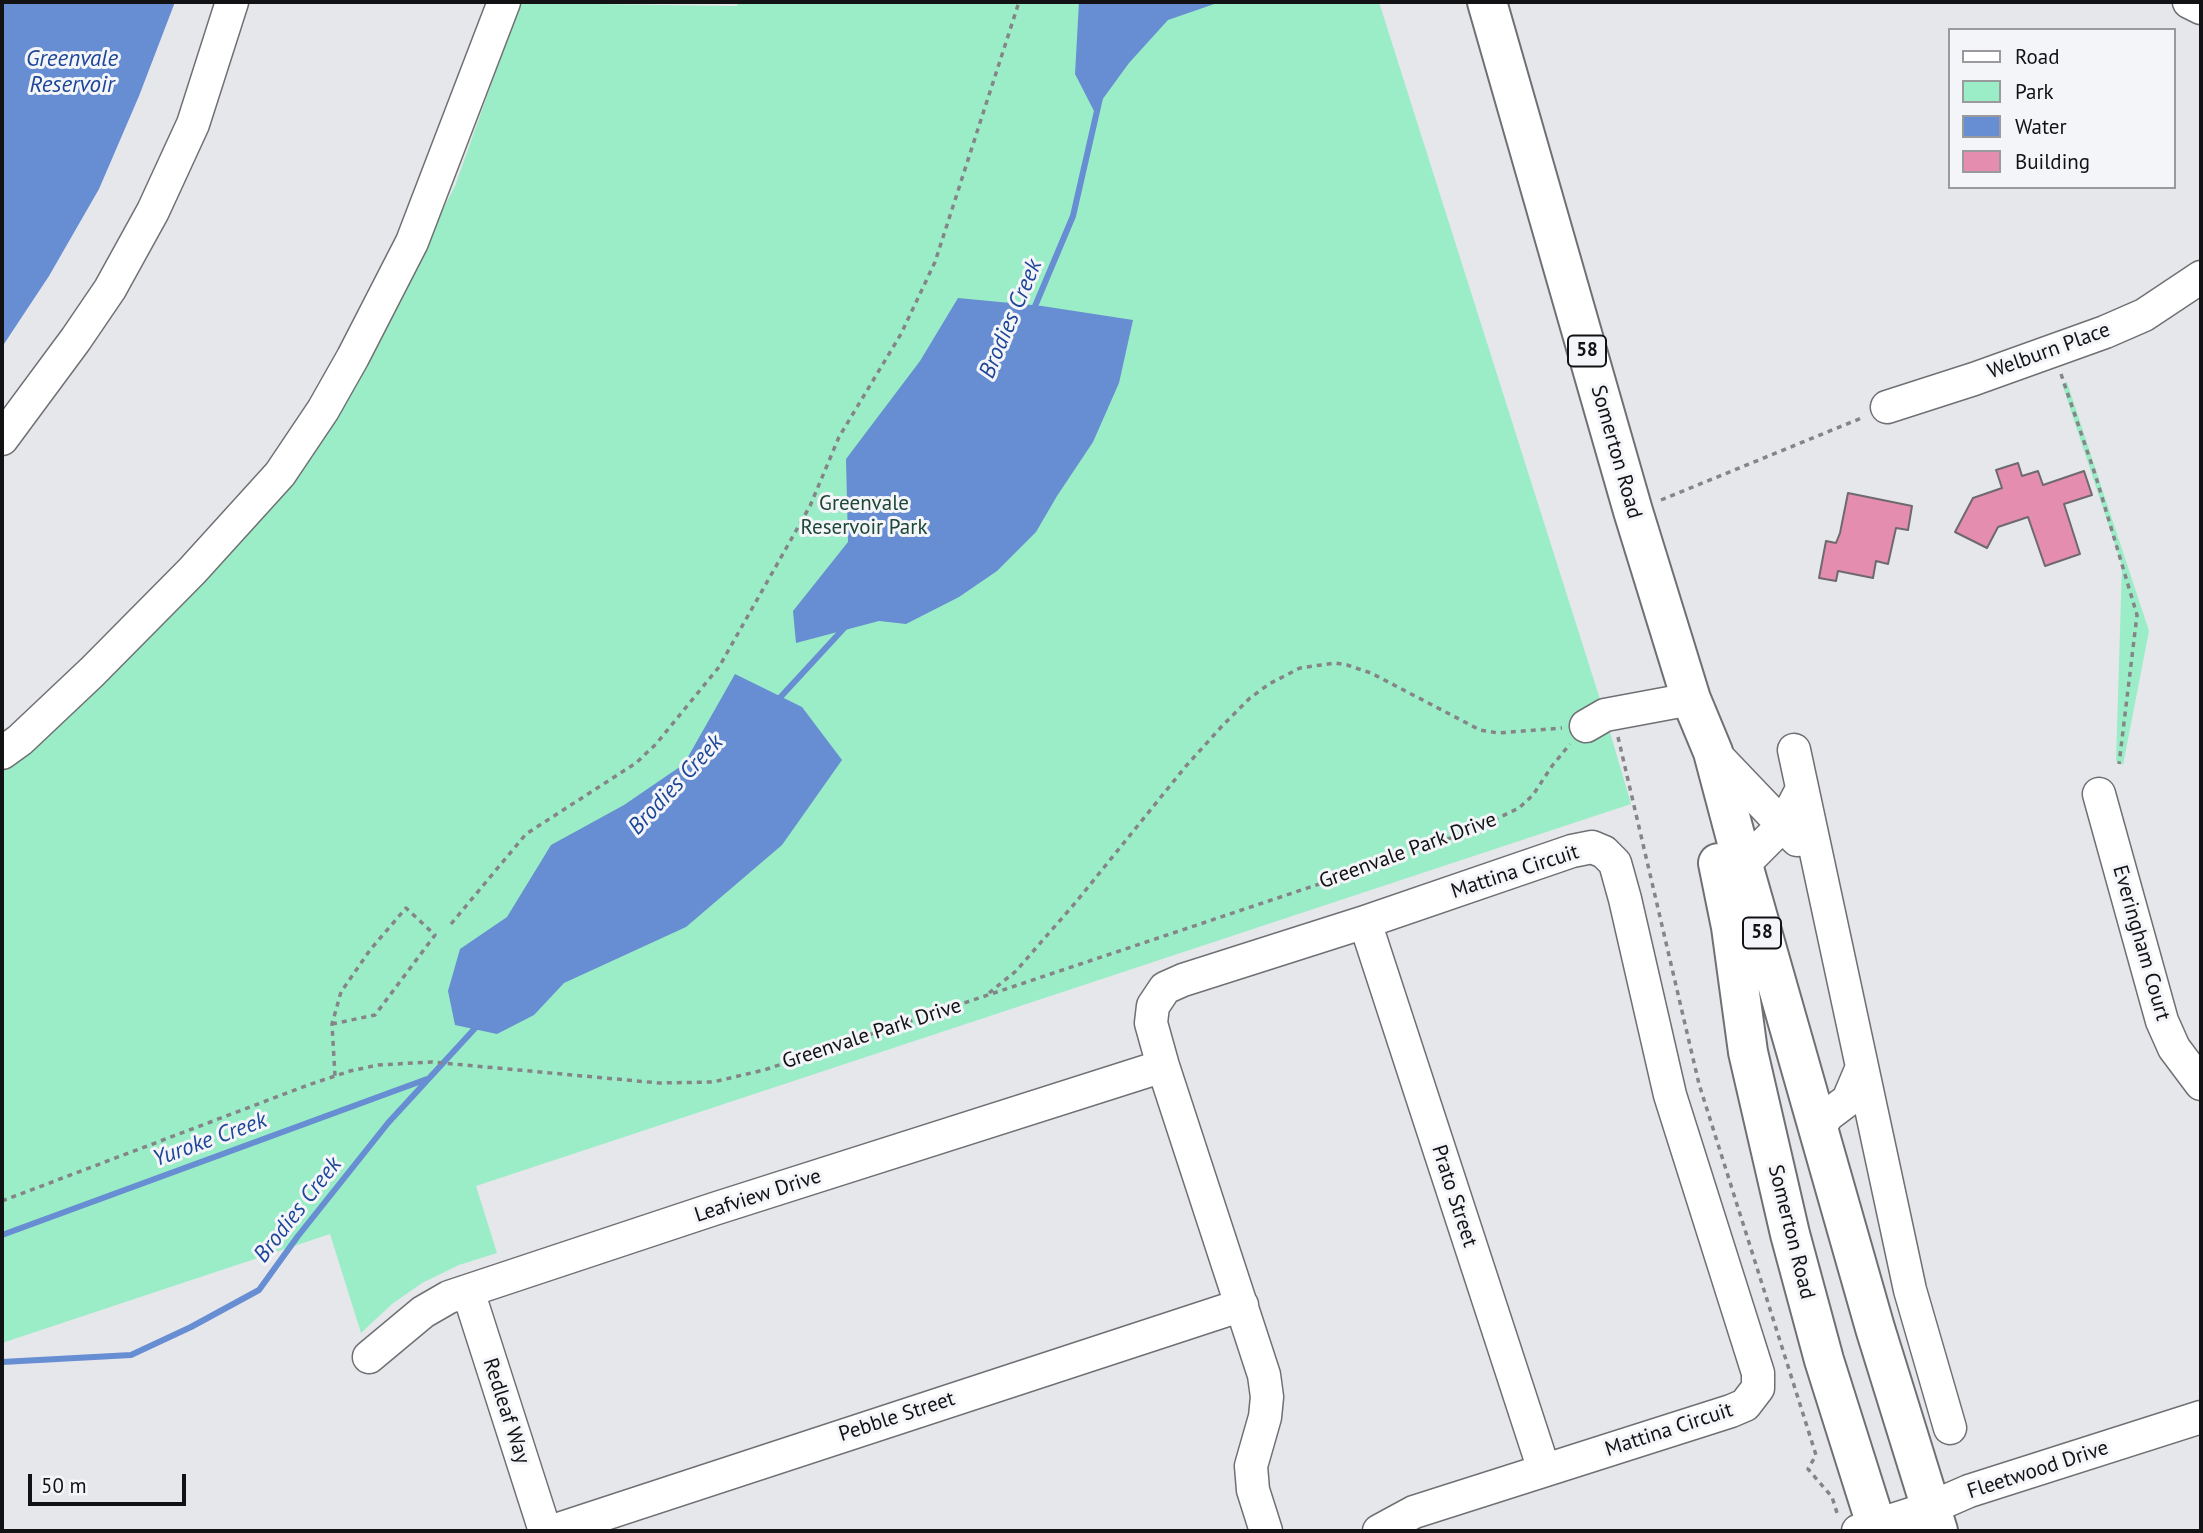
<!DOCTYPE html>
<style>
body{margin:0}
#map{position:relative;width:2203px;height:1533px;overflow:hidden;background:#e6e7eb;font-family:"PT Sans",sans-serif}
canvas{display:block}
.frame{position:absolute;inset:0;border:4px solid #121214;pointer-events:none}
.legend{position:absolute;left:1948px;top:28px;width:228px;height:161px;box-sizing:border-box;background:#f4f5f8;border:2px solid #9a9a9d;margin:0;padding:9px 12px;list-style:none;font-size:21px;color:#121214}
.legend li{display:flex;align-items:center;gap:14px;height:35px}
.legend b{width:35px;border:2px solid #9a9a9d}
.scale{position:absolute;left:28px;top:1474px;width:158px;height:32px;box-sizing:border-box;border:4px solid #121214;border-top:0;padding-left:9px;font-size:21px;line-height:24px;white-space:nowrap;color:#121214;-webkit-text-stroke:5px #f4f5f8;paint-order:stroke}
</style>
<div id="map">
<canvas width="2203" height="1533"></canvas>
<div class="frame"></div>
<ul class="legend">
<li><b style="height:9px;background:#fff"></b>Road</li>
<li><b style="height:19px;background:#9bedc8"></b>Park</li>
<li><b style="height:19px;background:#678dd2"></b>Water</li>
<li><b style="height:19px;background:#e48dae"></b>Building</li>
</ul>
<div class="scale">50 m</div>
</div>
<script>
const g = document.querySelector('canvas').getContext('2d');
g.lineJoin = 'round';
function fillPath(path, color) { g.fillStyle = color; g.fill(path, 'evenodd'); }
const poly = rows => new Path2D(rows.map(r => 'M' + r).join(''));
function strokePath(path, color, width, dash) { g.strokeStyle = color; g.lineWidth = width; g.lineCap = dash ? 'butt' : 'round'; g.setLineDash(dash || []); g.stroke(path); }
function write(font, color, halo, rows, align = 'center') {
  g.font = font + ' "PT Sans",sans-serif'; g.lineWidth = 6; g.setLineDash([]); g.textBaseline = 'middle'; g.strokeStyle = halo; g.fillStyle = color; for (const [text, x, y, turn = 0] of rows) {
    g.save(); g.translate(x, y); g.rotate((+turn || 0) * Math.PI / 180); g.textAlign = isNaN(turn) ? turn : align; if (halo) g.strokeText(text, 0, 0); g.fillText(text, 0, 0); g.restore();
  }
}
fillPath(poly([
 [738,2,1379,2,1605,715,1631,804,476,1186,497,1253,459,1265,422,1283,392,1304,361,1333,330,1234,2,1343,2,767,57,728,317,450,455,186,520,3,737,6],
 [2067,382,2149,631,2123,765,2116,761,2122,566,2062,384]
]), '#9bedc8');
fillPath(poly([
 [2,2,175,2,139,96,99,189,49,276,2,347],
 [1079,2,1220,2,1168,20,1129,63,1094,111,1075,74],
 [958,298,1042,306,1133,320,1119,383,1093,442,1057,496,1036,532,997,571,959,597,906,624,879,621,796,643,793,611,848,542,846,459,920,361],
 [735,674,802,707,842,760,782,845,686,927,564,983,534,1015,497,1034,455,1025,448,991,460,949,507,917,551,845,624,805,684,764]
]), '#678dd2');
strokePath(poly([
 [1033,311,1073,216,1100,98],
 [775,703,846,626],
 [2,1235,427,1079],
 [2,1362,131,1355,191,1327,259,1290,298,1236,388,1123,478,1025]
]), '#678dd2', 6);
const building = poly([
 [2018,463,2022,476,2038,471,2043,485,2084,471,2092,495,2064,504,2080,554,2045,566,2028,517,1998,527,1987,548,1955,532,1973,498,2002,488,1996,470,2018,463],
 [1848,493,1912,506,1908,530,1896,528,1888,564,1876,561,1873,578,1838,571,1836,581,1819,578,1826,541,1836,543,1840,533,1848,493]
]);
fillPath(building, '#e48dae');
strokePath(building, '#6e6a6b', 2);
const minor = poly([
 [2189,2,2201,8],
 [1887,407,1974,379,2105,332,2144,315,2201,277],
 [2,439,76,339,110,289,153,211,193,124,232,2],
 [1586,726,1605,715,1691,699],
 [1794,750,1910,1290,1950,1428],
 [1713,752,1797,840],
 [2,753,20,740,92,672,192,571,280,474,323,410,353,357,412,242,504,2],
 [2099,794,2162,1021,2174,1048,2201,1084],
 [1739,885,1743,865,1783,825,1802,789],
 [1365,922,1544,1470],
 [1818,1129,1828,1115,1848,1100,1862,1067],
 [468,1291,545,1531],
 [369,1357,423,1312,449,1297,714,1209,1163,1066],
 [553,1531,1242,1305],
 [1266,1531,1253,1490,1251,1466,1265,1417,1267,1397,1264,1375,1163,1066,1151,1023,1153,1006,1165,988,1183,980,1365,922,1572,851,1592,847,1604,852,1615,863,1625,899,1670,1095,1758,1373,1758,1388,1745,1405,1731,1411,1414,1512,1379,1531],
 [1858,1531,1930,1508,1969,1491,2201,1417]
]);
const major = poly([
 [1487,2,1633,511,1691,699,1713,752,1743,865,1875,1328,1938,1531],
 [1718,863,1731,927,1748,1052,1790,1234,1824,1360,1878,1531]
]);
strokePath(minor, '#6f7073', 35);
strokePath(major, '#6f7073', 42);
strokePath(poly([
 [2061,374,2096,477,2137,615,2119,764],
 [1661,500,1864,417],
 [1618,737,1699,1084,1816,1455,1808,1469,1832,1497,1838,1516],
 [451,924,526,834,636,763,656,744,719,667,810,506,839,437,901,334,935,262,1019,2],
 [989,993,1016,971,1076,902,1186,766,1223,725,1250,698,1269,684,1300,668,1335,663,1347,665,1371,673,1480,730,1498,733,1562,728],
 [332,1024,375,1015,435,935,406,908,370,950,341,992,332,1024,335,1076],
 [2,1201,308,1085,350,1071,378,1065,432,1062,659,1083,713,1082,764,1070,1394,859,1475,829,1519,808,1533,795,1552,766,1570,744]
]), '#858588', 3.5, [5, 5]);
strokePath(minor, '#fff', 32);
strokePath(major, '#fff', 38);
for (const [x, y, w] of [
 [1587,351,38],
 [1762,933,38]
]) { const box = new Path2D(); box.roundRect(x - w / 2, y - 15.5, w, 31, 5); g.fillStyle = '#f4f5f8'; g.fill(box); strokePath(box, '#121214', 2); }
write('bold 19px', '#121214', null, [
 ["58",1587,351],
 ["58",1762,933]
]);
write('21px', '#121214', '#f4f5f8', [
 ["Welburn Place",2049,351,-20],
 ["Somerton Road",1616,452,74],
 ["Greenvale Park Drive",1408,851,-20],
 ["Mattina Circuit",1515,872,-18],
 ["Everingham Court",2141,943,74],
 ["Greenvale Park Drive",872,1034,-18],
 ["Leafview Drive",758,1196,-18],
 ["Prato Street",1454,1196,72],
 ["Somerton Road",1791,1232,76],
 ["Redleaf Way",506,1411,72],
 ["Pebble Street",897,1417,-18],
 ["Mattina Circuit",1669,1430,-18],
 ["Fleetwood Drive",2038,1470,-18]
]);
write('21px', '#1c4735', '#f4f5f8', [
 ["Greenvale",864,504],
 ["Reservoir Park",864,528]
]);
write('italic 23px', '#1d4699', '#f4f5f8', [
 ["Greenvale",72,59],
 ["Reservoir",72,85],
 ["Brodies Creek",1011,319,-67],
 ["Brodies Creek",676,785,-47],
 ["Yuroke Creek",210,1140,-20],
 ["Brodies Creek",298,1210,-52]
]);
</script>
